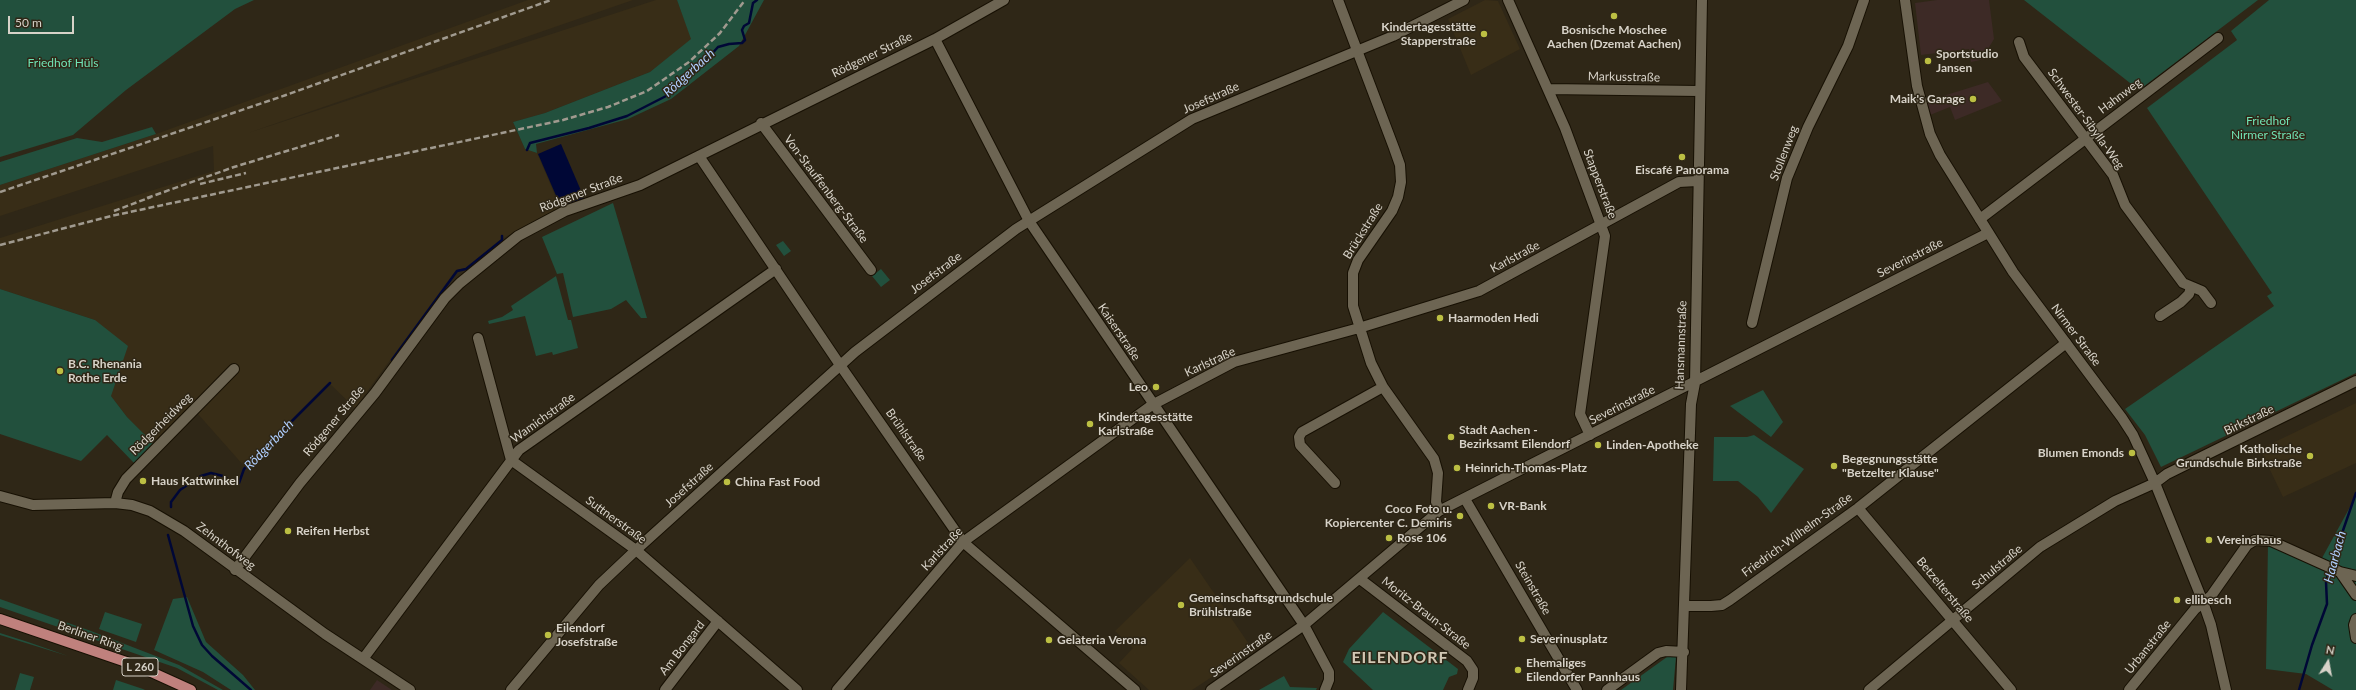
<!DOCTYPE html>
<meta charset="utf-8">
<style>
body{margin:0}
#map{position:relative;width:2356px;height:690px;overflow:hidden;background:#2f2717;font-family:Lato,sans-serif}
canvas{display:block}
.north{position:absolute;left:2308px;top:642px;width:40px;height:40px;-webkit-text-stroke:3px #2f2717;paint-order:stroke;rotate:11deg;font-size:11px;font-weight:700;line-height:16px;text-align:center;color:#d7d2c8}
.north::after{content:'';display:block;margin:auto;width:14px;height:18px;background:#d7d2c8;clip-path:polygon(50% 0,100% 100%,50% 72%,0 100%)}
.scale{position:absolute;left:8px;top:16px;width:66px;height:18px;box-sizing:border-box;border:2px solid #d7d2c8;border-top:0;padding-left:5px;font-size:12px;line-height:14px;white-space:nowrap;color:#d7d2c8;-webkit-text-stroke:3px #2f2717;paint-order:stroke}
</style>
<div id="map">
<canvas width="2356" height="690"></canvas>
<div class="north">N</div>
<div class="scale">50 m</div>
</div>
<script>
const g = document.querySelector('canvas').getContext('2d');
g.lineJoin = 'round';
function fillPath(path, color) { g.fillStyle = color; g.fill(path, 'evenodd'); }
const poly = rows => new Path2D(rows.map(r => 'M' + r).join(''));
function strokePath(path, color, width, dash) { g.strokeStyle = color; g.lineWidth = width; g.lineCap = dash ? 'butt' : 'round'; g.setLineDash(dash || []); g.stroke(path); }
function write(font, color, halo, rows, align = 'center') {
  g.font = font + ' Lato,sans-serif'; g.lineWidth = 3; g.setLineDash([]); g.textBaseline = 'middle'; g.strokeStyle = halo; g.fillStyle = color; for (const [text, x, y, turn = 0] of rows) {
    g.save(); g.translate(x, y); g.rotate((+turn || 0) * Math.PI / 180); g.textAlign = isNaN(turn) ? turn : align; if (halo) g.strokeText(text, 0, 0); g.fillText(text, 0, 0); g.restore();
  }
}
fillPath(poly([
 [1937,0,1989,0,1994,39,1985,54,1985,59,1971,62,1969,49,1921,55,1915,3],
 [1988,82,2002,101,1955,120,1950,107,1930,115,1927,101],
 [377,680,392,690,370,690]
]), '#3d2a26');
fillPath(poly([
 [528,0,633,0,248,133,656,0,677,0,692,39,650,72,545,113,513,122,525,149,537,153,560,207,500,240,466,268,456,270,355,408,329,383,244,466,190,405,153,443,127,417,111,396,95,320,0,289,0,238,214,171,213,146,0,216,0,185,156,134],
 [1485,0,1498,1,1520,49,1471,75,1448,19],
 [2356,403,2356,463,2283,497,2260,449],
 [1190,558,1253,650,1192,690,1149,690,1119,663,1133,648,1115,631]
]), '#382d17');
fillPath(poly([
 [0,0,254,0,235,9,126,90,73,135,0,157],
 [677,0,764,0,739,46,671,99,628,119,536,144,537,153,525,149,513,122,545,113,650,72,691,39],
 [2024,0,2258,0,2139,90],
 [2269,0,2356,0,2356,373,2161,467,2145,435,2125,409,2274,306,2267,296,2272,293,2147,108,2237,40,2231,31],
 [152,127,156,134,0,185,0,162,77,138,102,142],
 [613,203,647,318,641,318,626,300,611,309,573,317,563,273,557,274,542,237],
 [783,241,791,251,784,256,776,245],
 [881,269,890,280,881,287,872,276],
 [556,276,568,320,571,320,578,348,553,355,552,352,536,356,525,316,489,324,488,321,502,317,513,310,511,306],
 [0,289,95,320,128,346,111,396,127,417,153,443,134,463,107,435,81,461,0,434],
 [1763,390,1783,422,1771,437,1730,406],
 [1754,435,1804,469,1771,513,1758,497,1738,481,1713,481,1714,437,1747,437],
 [2356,496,2356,574,2345,571,2322,558],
 [2268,543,2356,578,2356,690,2333,690,2306,674,2266,669],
 [187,597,206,642,243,675,255,690,231,690,203,672,154,650,173,599],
 [0,599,91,631,179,665,223,690,218,690,177,668,0,607],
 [105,612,142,624,136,642,99,629],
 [1383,612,1458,669,1457,674,1449,677,1443,690,1373,690,1343,662,1349,649],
 [0,633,28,642,68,656,0,635],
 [1667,657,1676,657,1673,690,1621,690],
 [20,673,34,677,30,690,15,690],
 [1284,676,1290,687,1317,688,1316,690,1259,690],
 [116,680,143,689,145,690,113,690]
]), '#22503d');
fillPath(poly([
 [561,144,585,200,561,207,538,154]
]), '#000736');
strokePath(poly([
 [527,150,530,143,589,128,627,116,670,94,700,67,718,47,729,44,742,43,745,40,742,30,744,26,749,23,753,3,757,0],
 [392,360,457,271,466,269,502,240,502,236],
 [171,507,171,502,180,490,201,476,211,473,223,476,235,484,239,483,244,469,330,383],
 [168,535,193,626,202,645,212,656,251,690],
 [2331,565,2356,493],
 [2299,690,2312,645,2327,604,2326,582,2329,570]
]), '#000736', 2.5);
const minor = poly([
 [1338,0,1394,148,1400,165,1401,182,1398,197,1392,211,1358,260,1353,273,1353,306,1371,363,1383,387,1434,459,1438,473,1436,502,1439,511],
 [1508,0,1565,128,1605,236,1580,414,1590,435],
 [935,39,1029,221,1304,625,1329,672,1329,680,1325,690],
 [2019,42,2024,57,2113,175,2125,205,2183,283,2202,291,2211,303],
 [1548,89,1699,91],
 [761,123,871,270],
 [699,156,840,365,963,542,1135,690],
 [1980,219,2218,38],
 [2160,316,2181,302,2189,294,2191,287],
 [1752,323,1787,178,1808,127,1848,46,1864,0],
 [478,338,511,460,636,550,797,690],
 [1335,483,1300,445,1299,437,1302,432,1383,387],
 [0,496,33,505,115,503,132,505,150,511,184,531,325,634,410,690],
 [1465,499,1577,690],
 [115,503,118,492,126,479,234,369],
 [1858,508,2011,690],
 [235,570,300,483,375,393,445,298,460,283,518,236,565,211,640,185,935,39,1004,0],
 [2340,572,2356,595],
 [1360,579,1467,661,1473,670,1473,678,1468,690],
 [1685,606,1711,606,1722,605,1730,600,1858,508,2066,343],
 [2356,619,2354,625,2356,638],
 [363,659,519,450,776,269],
 [665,690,718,621],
 [837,690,963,542,1152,405,1234,362,1359,328,1479,291,1679,182,1697,181],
 [1211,690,1304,625,1439,511,1988,233],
 [1607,690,1658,653,1666,651,1684,652],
 [1681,690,1691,404,1695,383,1702,0],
 [1869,690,2040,547,2115,501,2155,483,2167,474,2356,381],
 [2129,690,2195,609,2211,596,2247,545,2255,540,2271,541,2340,572,2356,576]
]);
const tertiary = poly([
 [1905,0,1917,86,1930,134,1940,155,2013,272,2122,418,2133,435,2155,483,2203,602,2211,625,2226,690],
 [511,690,599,585,636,550,855,352,1016,229,1192,119,1393,36,1464,0]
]);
const primary = poly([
 [0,619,138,666,191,690]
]);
strokePath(minor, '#171003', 12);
strokePath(tertiary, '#171003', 12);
strokePath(primary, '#171003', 12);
strokePath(minor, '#6d6553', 10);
strokePath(tertiary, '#6d6553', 10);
strokePath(primary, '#c0817d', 10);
strokePath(poly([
 [200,184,246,173],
 [0,192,286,95,551,0],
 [147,198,234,167,339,135],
 [114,211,151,197],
 [0,245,111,216,563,120,608,107,647,91,689,62,720,33,745,0]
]), '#a09a8f', 2.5, [6, 3]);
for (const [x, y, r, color] of [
 [1614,16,4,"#bcbf43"],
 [1484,34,4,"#bcbf43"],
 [1928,61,4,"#bcbf43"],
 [1973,99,4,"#bcbf43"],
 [1682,157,4,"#bcbf43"],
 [1440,318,4,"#bcbf43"],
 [60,371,4,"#bcbf43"],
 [1156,387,4,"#bcbf43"],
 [1090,424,4,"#bcbf43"],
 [1451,437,4,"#bcbf43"],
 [1598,445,4,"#bcbf43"],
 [2132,453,4,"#bcbf43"],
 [2310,456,4,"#bcbf43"],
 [1834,466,4,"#bcbf43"],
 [1457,468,4,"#bcbf43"],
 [143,481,4,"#bcbf43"],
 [727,482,4,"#bcbf43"],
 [1491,506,4,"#bcbf43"],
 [1460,516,4,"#bcbf43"],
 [288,531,4,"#bcbf43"],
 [1389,538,4,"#bcbf43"],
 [2209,540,4,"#bcbf43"],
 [2177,600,4,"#bcbf43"],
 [1181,605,4,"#bcbf43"],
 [548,635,4,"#bcbf43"],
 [1522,639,4,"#bcbf43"],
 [1049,640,4,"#bcbf43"],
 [1518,670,4,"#bcbf43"]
]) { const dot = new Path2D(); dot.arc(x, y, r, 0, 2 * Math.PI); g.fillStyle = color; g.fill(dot); strokePath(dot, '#2f2717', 1.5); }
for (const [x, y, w] of [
 [140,667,36]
]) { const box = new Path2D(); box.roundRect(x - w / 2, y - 9, w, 18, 3); g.fillStyle = '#2f2717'; g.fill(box); strokePath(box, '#d7d2c8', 1); }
write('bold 11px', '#d7d2c8', null, [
 ["L 260",140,667]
]);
write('bold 12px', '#d7d2c8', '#2f2717', [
 ["Kindertagesstätte",1476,27,"right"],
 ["Stapperstraße",1476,41,"right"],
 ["Bosnische Moschee",1614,30,"center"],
 ["Aachen (Dzemat Aachen)",1614,44,"center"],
 ["Sportstudio",1936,54],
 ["Jansen",1936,68],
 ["Maik's Garage",1965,99,"right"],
 ["Eiscafé Panorama",1682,170,"center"],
 ["Haarmoden Hedi",1448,318],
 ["B.C. Rhenania",68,364],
 ["Rothe Erde",68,378],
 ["Leo",1148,387,"right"],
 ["Kindertagesstätte",1098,417],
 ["Karlstraße",1098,431],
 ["Stadt Aachen -",1459,430],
 ["Bezirksamt Eilendorf",1459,444],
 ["Linden-Apotheke",1606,445],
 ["Katholische",2302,449,"right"],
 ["Grundschule Birkstraße",2302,463,"right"],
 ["Blumen Emonds",2124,453,"right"],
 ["Begegnungsstätte",1842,459],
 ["\"Betzelter Klause\"",1842,473],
 ["Heinrich-Thomas-Platz",1465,468],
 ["Haus Kattwinkel",151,481],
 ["China Fast Food",735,482],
 ["VR-Bank",1499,506],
 ["Coco Foto u.",1452,509,"right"],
 ["Kopiercenter C. Demiris",1452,523,"right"],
 ["Reifen Herbst",296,531],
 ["Rose 106",1397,538],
 ["Vereinshaus",2217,540],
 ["Gemeinschaftsgrundschule",1189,598],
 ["Brühlstraße",1189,612],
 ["ellibesch",2185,600],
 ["Eilendorf",556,628],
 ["Josefstraße",556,642],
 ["Severinusplatz",1530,639],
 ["Gelateria Verona",1057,640],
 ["Ehemaliges",1526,663],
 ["Eilendorfer Pannhaus",1526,677]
], 'left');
write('12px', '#d7d2c8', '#2f2717', [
 ["Rödgener Straße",872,55,-26],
 ["Markusstraße",1624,77,1],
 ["Hahnweg",2120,96,-37],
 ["Josefstraße",1211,98,-24],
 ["Schwester-Sibylla-Weg",2086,119,54],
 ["Stollenweg",1784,153,-69],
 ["Stapperstraße",1600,184,69],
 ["Von-Stauffenberg-Straße",826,189,53],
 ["Rödgener Straße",581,193,-21],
 ["Brückstraße",1363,231,-58],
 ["Karlstraße",1515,257,-28],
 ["Severinstraße",1910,258,-27],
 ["Josefstraße",936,273,-37],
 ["Kaiserstraße",1119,332,56],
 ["Nirmer Straße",2076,335,53],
 ["Hansmannstraße",1681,345,-88],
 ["Karlstraße",1210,362,-25],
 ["Severinstraße",1622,405,-27],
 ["Wamichstraße",543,418,-36],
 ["Birkstraße",2249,420,-26],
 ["Rödgener Straße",334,421,-50],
 ["Rödgerheidweg",161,424,-45],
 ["Brühlstraße",906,435,55],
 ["Josefstraße",689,485,-42],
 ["Suttnerstraße",616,520,36],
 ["Friedrich-Wilhelm-Straße",1797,535,-36],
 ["Zehnthofweg",226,546,37],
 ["Karlstraße",942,549,-47],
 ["Schulstraße",1997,567,-40],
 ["Steinstraße",1533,588,60],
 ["Betzelterstraße",1945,590,50],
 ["Moritz-Braun-Straße",1426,613,38],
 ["Berliner Ring",90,636,19],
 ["Urbanstraße",2148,647,-51],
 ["Am Bongard",682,648,-52],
 ["Severinstraße",1241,654,-35]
]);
write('12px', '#70e3b5', '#2f2717', [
 ["Friedhof Hüls",63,63],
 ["Friedhof",2268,121],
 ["Nirmer Straße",2268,135]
]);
write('italic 13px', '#b0cfff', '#2f2717', [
 ["Rödgerbach",689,73,-42],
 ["Rödgerbach",269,445,-46],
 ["Haarbach",2335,557,-75]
]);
g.letterSpacing = '1px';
write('bold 16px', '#d1c7b3', '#2f2717', [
 ["EILENDORF",1400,658]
]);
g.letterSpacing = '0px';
</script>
